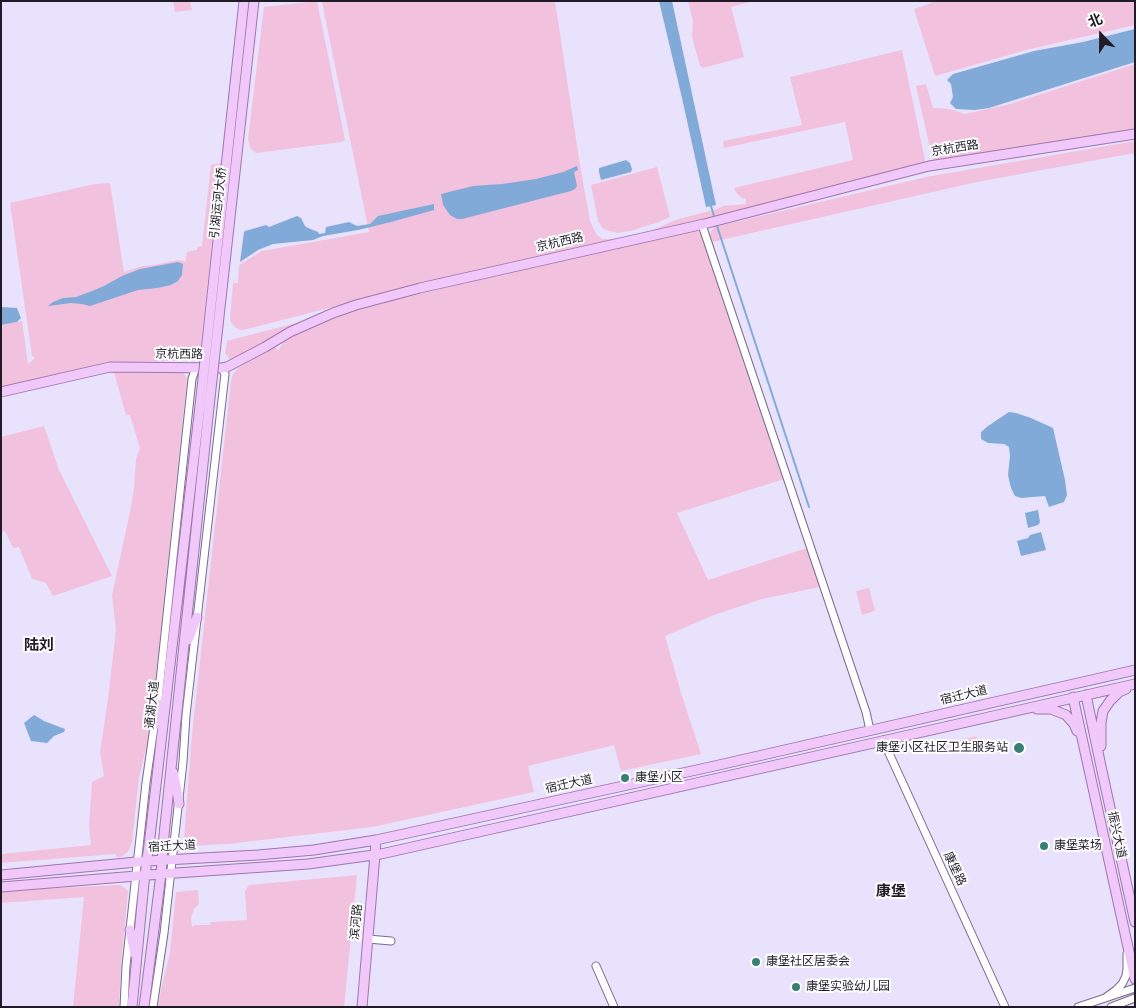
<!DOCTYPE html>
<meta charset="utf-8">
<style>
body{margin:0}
#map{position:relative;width:1136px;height:1008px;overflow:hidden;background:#e8e2fd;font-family:"Nunito Sans","Noto Sans SC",sans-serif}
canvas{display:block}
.frame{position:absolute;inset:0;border:2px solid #1f1c28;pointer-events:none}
.north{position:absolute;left:1076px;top:10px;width:50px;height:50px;-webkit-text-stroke:4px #fff;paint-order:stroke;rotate:338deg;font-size:14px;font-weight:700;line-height:20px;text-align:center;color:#1f1c28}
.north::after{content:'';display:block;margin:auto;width:18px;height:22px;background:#1f1c28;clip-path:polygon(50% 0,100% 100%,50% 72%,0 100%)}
</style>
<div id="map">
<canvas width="1136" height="1008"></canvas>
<div class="frame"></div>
<div class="north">北</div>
</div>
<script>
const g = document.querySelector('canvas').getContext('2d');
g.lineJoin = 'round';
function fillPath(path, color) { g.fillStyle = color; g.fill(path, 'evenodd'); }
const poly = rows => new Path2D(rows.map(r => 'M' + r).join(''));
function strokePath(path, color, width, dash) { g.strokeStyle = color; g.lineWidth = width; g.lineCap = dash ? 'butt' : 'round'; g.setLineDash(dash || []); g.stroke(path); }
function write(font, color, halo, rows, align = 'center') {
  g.font = font + ' "Nunito Sans","Noto Sans SC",sans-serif'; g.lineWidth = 4; g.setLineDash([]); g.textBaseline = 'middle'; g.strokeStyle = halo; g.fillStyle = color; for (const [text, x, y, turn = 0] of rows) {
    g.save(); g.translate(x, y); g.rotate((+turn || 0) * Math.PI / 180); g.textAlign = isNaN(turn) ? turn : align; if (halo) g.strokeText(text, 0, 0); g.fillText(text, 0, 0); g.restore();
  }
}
fillPath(poly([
 [173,1,190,1,192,10,175,12],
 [317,1,345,140,342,142,256,153,250,148,248,139,264,7],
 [328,1,555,1,579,159,590,221,596,234,602,239,622,239,387,293,247,329,241,330,236,328,232,324,230,319,233,283,238,283,239,265,262,251,369,232,322,2],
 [688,1,754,1,731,7,744,57,703,68,700,66,692,37,693,21],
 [937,1,1135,1,1135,25,1030,49,935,76,914,9],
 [902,50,925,160,924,164,732,214,642,235,675,220,717,209,723,206,746,204,746,199,742,198,737,194,734,188,853,160,845,122,724,148,723,141,802,125,790,77],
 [1135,64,1135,131,937,161,934,160,932,157,916,86,926,84,933,108,950,109,965,114,1010,104],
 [1135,141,1135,153,977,182,712,242,710,235,711,231,714,227,926,177],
 [221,163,199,360,105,363,1,388,1,325,22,321,28,364,35,358,32,356,10,203,95,184,110,183,124,272,143,266,154,265,173,261,178,260,184,261,185,263,187,252,197,250,197,247,202,246,211,165],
 [657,167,670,217,659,222,630,231,617,233,603,229,598,221,591,185],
 [691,230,698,231,701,234,702,237,784,479,677,513,708,580,807,548,820,587,762,599,714,615,665,636,681,693,701,754,621,771,614,745,528,766,534,792,372,827,228,844,187,846,184,843,184,839,192,734,231,381,233,374,238,368,270,349,276,347,278,351,284,341,289,337,360,308],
 [308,320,231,361,225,353,227,341],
 [113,369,180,370,184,374,187,379,150,733,139,777,132,842,128,852,121,857,117,857,115,854,1,863,1,854,91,845,89,826,92,782,104,776,100,752,108,699,116,630,112,595,130,512,134,488,136,459,140,448,130,415,126,415],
 [44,426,59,470,112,576,53,596,46,583,32,579,19,547,13,548,5,531,1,533,1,437],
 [869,588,875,611,862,615,856,591],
 [977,736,974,747,955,751,948,743],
 [357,875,344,1007,158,1007,161,990,170,953,176,892,198,890,199,904,194,909,191,918,192,927,195,925,210,925,211,922,247,920,245,891,249,885],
 [120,885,125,888,128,891,121,964,119,1007,73,1007,84,897,1,903,1,891]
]), '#f2c1de');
fillPath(poly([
 [659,1,672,1,716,205,706,207,682,98],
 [1135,29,1135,62,989,108,975,110,956,109,950,103,953,97,951,84,947,80,953,74,1034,51,1083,42],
 [626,160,630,163,632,169,631,172,601,180,599,172,599,168],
 [577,166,578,170,574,172,577,186,575,189,571,191,462,219,457,219,450,215,443,205,441,194,473,186,502,184,536,179,563,172],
 [434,204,434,210,391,222,358,230,323,236,313,240,273,244,258,250,240,262,244,232,245,231,266,225,269,227,297,216,301,218,305,226,308,228,318,232,319,234,325,233,326,227,349,222,357,226,370,224,378,216],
 [178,262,183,264,182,275,178,281,171,285,157,288,138,290,90,306,82,304,71,303,48,306,53,302,63,298,76,297,92,291,104,286,122,276,140,269],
 [1,307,17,308,21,318,17,322,1,325],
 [1009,412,1016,413,1031,418,1053,428,1065,480,1067,495,1064,502,1049,507,1045,496,1021,498,1015,496,1011,488,1008,475,1010,456,1009,447,1004,444,988,443,981,439,981,432,988,426],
 [1038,510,1040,522,1038,525,1028,528,1025,513],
 [1041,532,1046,550,1021,556,1017,541,1028,538,1030,535],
 [34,715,44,721,65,729,64,732,54,736,47,743,31,741,24,723]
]), '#81aad8');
strokePath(poly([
 [711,206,714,216],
 [717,226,809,507]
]), '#81aad8', 2);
const minor = poly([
 [702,225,866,712,870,730],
 [157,709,192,379,196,367],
 [883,740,1005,1007],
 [368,939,391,941],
 [596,966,614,1007],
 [1105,998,1116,990,1122,984,1126,976,1127,969,1127,954],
 [124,1007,126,966,146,783,155,720],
 [153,1007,164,933,183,762,186,715,225,374,222,368],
 [1078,1007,1135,988],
 [1111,1007,1135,998]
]);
const major = poly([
 [1,392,110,367,222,368,227,367,265,347,290,332,333,313,356,305,420,288,704,224,929,166,1135,134],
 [188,640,197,617],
 [1086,695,1102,771,1135,922],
 [1073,697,1135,979],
 [1037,709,1051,709,1066,715,1074,724,1077,731],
 [155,724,161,704],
 [1101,746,1101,723,1103,711,1110,701,1119,692,1126,689],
 [173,772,177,790,179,804],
 [1,875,147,861,258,855,314,850,376,840,710,767,1135,670],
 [1,887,161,874,308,864,381,854,1135,684],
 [130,930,135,954],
 [132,1007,144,883,150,837,200,406],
 [144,1007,161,874,164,835,209,407],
 [362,1007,375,855,376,840]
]);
strokePath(minor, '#756d8b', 9);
strokePath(major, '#a075ae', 11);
strokePath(minor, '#fff', 7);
strokePath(major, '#f0c9fa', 9);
const majorBridge = poly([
 [200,406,244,1],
 [209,407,254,1]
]);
strokePath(majorBridge, '#a075ae', 11, []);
strokePath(majorBridge, '#f0c9fa', 9);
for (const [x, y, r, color] of [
 [1019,748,6,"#387e74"],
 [625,778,5,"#387e74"],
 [1044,846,5,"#387e74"],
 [756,962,5,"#387e74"],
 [796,987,5,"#387e74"]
]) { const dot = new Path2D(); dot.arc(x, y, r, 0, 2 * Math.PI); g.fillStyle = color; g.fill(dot); strokePath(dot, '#fff', 2); }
write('12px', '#1f1c28', '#fff', [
 ["京杭西路",955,149,-9],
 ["引湖运河大桥",219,203,-84],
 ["京杭西路",560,243,-13],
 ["京杭西路",179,355,1],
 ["宿迁大道",964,696,-13],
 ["通湖大道",153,705,-84],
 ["宿迁大道",569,785,-12],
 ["振兴大道",1116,835,78],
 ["宿迁大道",172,847,-3],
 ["康堡路",954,869,65],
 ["滨河路",357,922,-85]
]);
write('12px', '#1f1c28', '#fff', [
 ["康堡小区社区卫生服务站",1008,748,"right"],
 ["康堡小区",635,778],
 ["康堡菜场",1054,846],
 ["康堡社区居委会",766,962],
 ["康堡实验幼儿园",806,987]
], 'left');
write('bold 15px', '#1f1c28', '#fff', [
 ["陆刘",39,646],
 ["康堡",891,892]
]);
</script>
